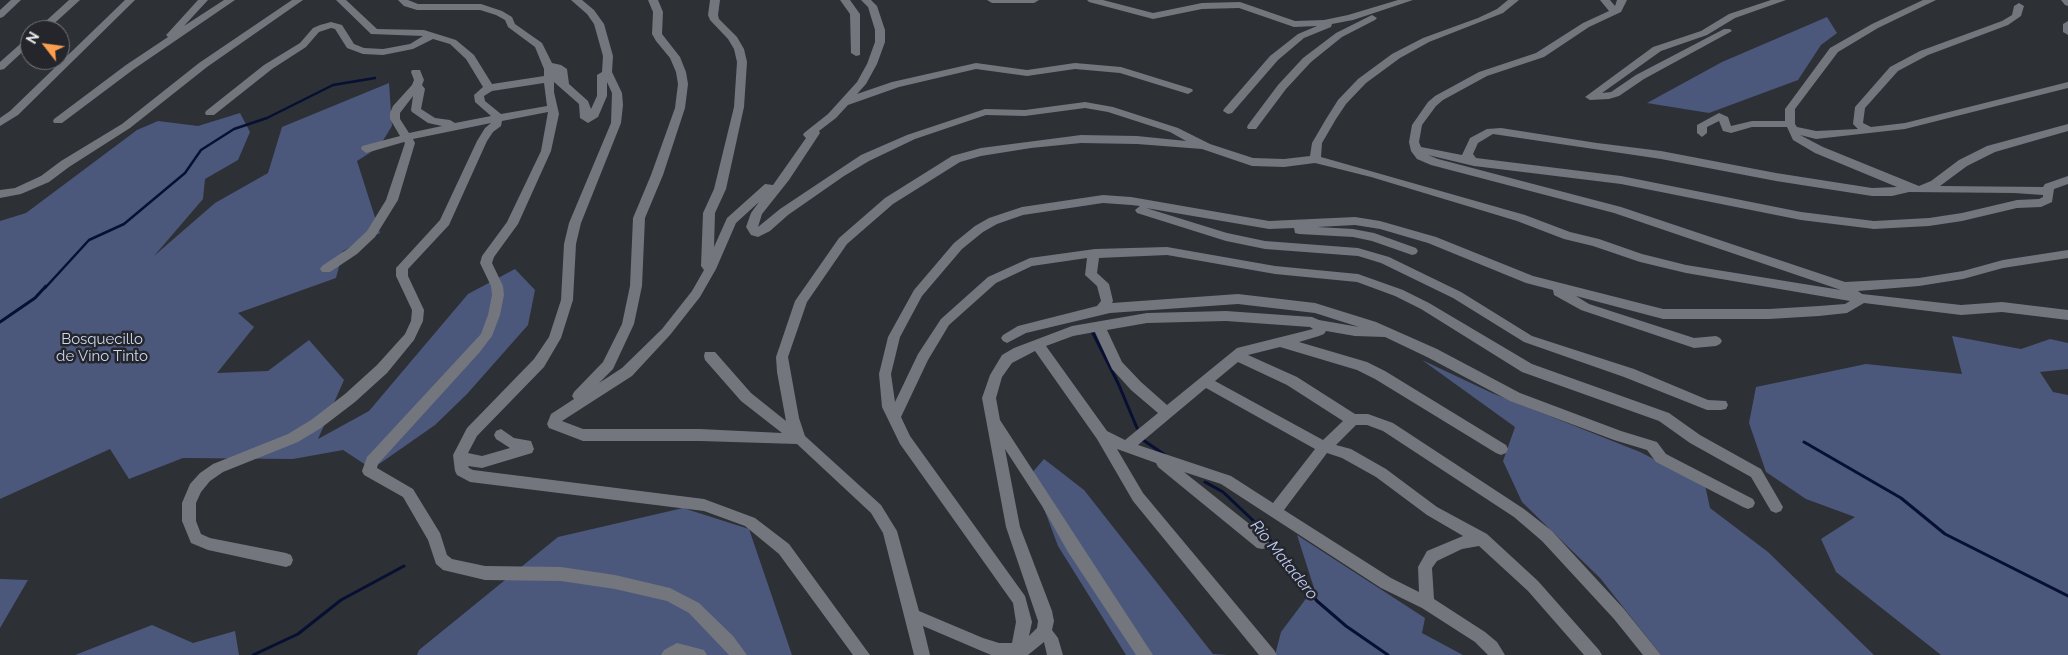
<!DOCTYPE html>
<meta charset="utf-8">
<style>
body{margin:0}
#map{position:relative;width:2068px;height:655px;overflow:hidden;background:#2d3035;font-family:Raleway,sans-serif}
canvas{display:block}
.north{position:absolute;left:20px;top:20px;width:50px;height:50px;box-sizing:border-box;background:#24262b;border:1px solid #737579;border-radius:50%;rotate:300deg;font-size:14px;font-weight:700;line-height:20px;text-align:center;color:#e9ebee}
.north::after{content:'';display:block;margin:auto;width:18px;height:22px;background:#fb9e50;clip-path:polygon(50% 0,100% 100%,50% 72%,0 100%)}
</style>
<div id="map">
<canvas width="2068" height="655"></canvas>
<div class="north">N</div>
</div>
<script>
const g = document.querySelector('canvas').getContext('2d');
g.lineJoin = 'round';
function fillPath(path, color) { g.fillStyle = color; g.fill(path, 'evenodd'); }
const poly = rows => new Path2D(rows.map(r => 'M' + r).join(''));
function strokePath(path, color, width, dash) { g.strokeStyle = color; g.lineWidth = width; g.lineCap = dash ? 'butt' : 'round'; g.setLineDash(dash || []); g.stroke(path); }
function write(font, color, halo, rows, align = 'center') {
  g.font = font + ' Raleway,sans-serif'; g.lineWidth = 5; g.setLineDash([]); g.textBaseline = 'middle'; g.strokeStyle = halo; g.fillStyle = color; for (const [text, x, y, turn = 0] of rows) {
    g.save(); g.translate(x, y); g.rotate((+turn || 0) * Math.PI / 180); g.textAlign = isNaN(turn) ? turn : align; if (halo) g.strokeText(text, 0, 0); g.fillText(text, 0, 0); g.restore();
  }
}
fillPath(poly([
 [1827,17,1837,33,1821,45,1798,80,1709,113,1647,103,1722,62],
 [389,83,392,126,379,147,357,161,380,233,343,251,336,278,238,313,254,327,217,373,268,371,309,340,344,380,318,439,369,411,468,294,515,269,535,290,528,325,467,394,435,425,372,469,343,450,293,459,183,458,129,479,110,449,0,499,0,221,26,213,137,130,158,121,198,126,240,113,250,132,238,160,205,179,203,199,154,256,215,203,268,173,282,127],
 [1952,336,2021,349,2050,339,2068,343,2068,369,2040,372,2053,392,2068,395,2068,655,1941,655,1836,572,1821,539,1855,517,1806,499,1766,472,1749,423,1756,387,1866,364,1962,374],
 [1422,360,1492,393,1640,452,1705,485,1710,508,1768,552,1874,655,1661,655,1600,578,1522,502,1503,461,1515,427],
 [1044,459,1084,490,1213,654,1228,655,1126,655,1058,546,1031,474],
 [683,508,749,529,792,655,417,655,419,650,558,537],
 [1297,535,1425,618,1422,633,1463,655,1275,655,1281,632,1314,588],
 [0,579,28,580,0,628],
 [152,625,193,643,235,631,239,655,75,655]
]), '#4b587c');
strokePath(poly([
 [45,288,89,240,124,224,185,173,201,150,234,129,267,118,333,85,375,78]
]), '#071032', 2.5);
strokePath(poly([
 [0,322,35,298,46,286],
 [1092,331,1118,383,1137,428],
 [1143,440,1165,455],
 [1804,442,1901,498,1945,534,2068,596],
 [1205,482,1223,492,1260,527,1317,601,1346,626,1388,655],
 [253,655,298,634,341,600,404,566]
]), '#071032', 3);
fillPath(poly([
 [11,0,21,0,3,17,0,18,0,10,11,0],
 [69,0,80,0,47,30,36,30,69,0],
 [125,0,135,0,18,115,0,126,0,118,10,111,125,0],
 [198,0,208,0,184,26,224,0,235,0,134,69,62,123,54,123,53,121,54,119,126,65,168,37,166,35,168,33,198,0],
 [292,0,303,0,207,67,130,128,69,167,49,182,21,194,0,198,0,190,15,188,41,176,61,161,122,124,199,63,292,0],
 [336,0,346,0,377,29,424,30,456,40,474,55,492,84,544,76,544,69,535,47,508,27,505,20,496,15,480,10,417,10,404,6,398,0,408,0,418,4,481,4,502,11,512,17,515,24,542,43,552,63,561,65,567,69,569,84,588,101,591,109,597,96,597,75,602,72,603,56,594,24,587,14,571,0,582,0,594,10,604,24,613,56,612,72,622,93,623,105,621,123,581,223,576,244,573,300,561,338,544,367,477,436,468,453,482,456,510,448,496,439,494,435,496,431,501,429,514,438,531,441,534,449,532,453,482,468,468,466,469,468,473,470,704,499,755,518,789,544,870,655,853,655,779,554,745,526,704,511,470,482,457,475,455,471,453,455,467,428,534,359,549,337,561,300,564,244,569,223,611,123,612,93,607,82,607,96,598,117,588,123,580,118,579,104,554,82,554,92,559,114,551,151,518,224,494,257,492,263,503,286,504,295,500,315,492,336,479,353,378,464,377,468,413,489,440,533,447,555,452,559,485,566,561,567,615,575,670,588,699,603,733,636,747,655,729,655,689,613,667,601,615,589,561,581,485,580,443,570,436,564,428,540,403,497,364,475,362,471,367,457,481,334,488,315,492,295,491,286,480,263,482,256,507,222,541,151,548,112,502,121,501,126,493,132,487,141,449,225,408,269,408,276,424,310,423,321,414,340,387,373,355,402,321,428,298,442,223,472,210,481,201,492,196,503,196,521,201,534,210,538,286,553,291,555,293,560,291,565,286,567,208,550,191,543,182,521,182,503,190,484,200,473,213,464,288,434,311,420,345,394,377,365,405,334,411,321,412,310,396,276,396,268,440,220,477,141,485,128,491,123,413,139,415,143,398,200,375,237,357,254,330,272,322,272,320,269,322,266,349,248,367,231,386,200,405,143,404,142,366,153,361,149,362,146,400,136,390,119,390,113,393,106,412,85,414,80,411,72,412,70,420,70,424,80,422,85,425,89,421,109,435,118,450,120,455,123,491,116,475,102,474,95,483,87,466,59,450,44,433,39,413,49,383,55,363,54,347,48,335,29,331,28,319,32,306,47,272,69,214,115,206,115,205,113,206,111,264,65,300,43,313,28,320,25,331,22,342,25,354,44,364,48,383,49,410,44,423,36,371,34,336,0],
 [544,83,547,106,501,114,485,101,484,96,492,91,544,83],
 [413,96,411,110,412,112,428,123,442,126,409,133,400,119,400,113,413,96],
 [648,0,658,0,663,12,662,34,680,57,686,72,688,84,685,108,663,175,645,218,642,286,634,324,613,369,599,383,622,368,662,329,692,291,704,270,701,266,703,213,714,189,734,107,737,62,734,49,728,39,710,20,708,15,710,0,720,0,718,15,719,19,737,37,744,49,747,62,744,107,726,189,715,213,714,247,727,218,765,184,773,185,806,138,803,135,804,133,828,114,857,82,867,64,875,42,875,30,868,7,861,0,871,0,877,6,885,30,885,42,877,64,866,84,857,94,892,82,976,63,1027,70,1075,63,1121,67,1192,89,1193,91,1188,94,1120,73,1075,69,1027,76,976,69,899,87,848,105,836,118,819,131,820,133,789,180,762,214,758,227,780,209,861,155,907,135,985,109,1025,110,1085,102,1113,107,1178,128,1210,144,1253,158,1284,159,1310,156,1312,143,1326,119,1338,100,1358,79,1392,54,1423,38,1478,18,1497,9,1508,0,1519,0,1503,13,1429,42,1400,58,1366,83,1346,104,1336,119,1322,143,1321,157,1525,215,1570,232,1599,239,1642,254,1686,265,1841,290,1614,213,1431,165,1417,159,1411,151,1409,142,1412,125,1428,102,1435,96,1479,72,1536,53,1583,23,1609,11,1600,0,1610,0,1615,6,1617,0,1627,0,1621,12,1589,27,1544,57,1487,76,1443,100,1436,106,1422,125,1419,142,1421,147,1462,155,1470,138,1487,129,1501,128,1597,143,1661,151,1776,173,1872,188,1897,187,1815,153,1793,140,1787,127,1752,127,1731,133,1723,131,1719,121,1707,127,1707,133,1702,137,1697,133,1697,125,1719,113,1728,117,1731,126,1752,121,1785,121,1785,109,1830,48,1872,24,1923,0,1936,0,1878,28,1838,52,1795,109,1795,124,1797,127,1816,131,1858,129,1853,124,1855,107,1890,67,1920,51,2002,21,2012,15,2014,6,2019,3,2024,6,2021,16,2008,25,1928,55,1898,71,1865,108,1863,123,1871,127,1905,123,2068,82,2068,88,1905,129,1816,139,1800,135,1823,147,1919,186,1931,181,1959,160,1987,146,2068,124,2068,131,1995,152,1967,166,1940,186,2043,187,2045,184,2068,176,2068,184,2054,189,2052,202,2041,207,2017,208,1962,221,1929,226,1874,229,1801,220,1621,184,1474,166,1428,155,1438,159,1621,207,1845,282,1919,278,1963,271,2003,260,2068,250,2068,258,2003,268,1963,279,1919,286,1858,291,1862,294,1961,305,2002,302,2068,310,2068,320,2002,312,1961,315,1864,303,1847,313,1819,316,1769,319,1663,319,1576,296,1589,304,1694,338,1716,336,1720,338,1722,341,1720,344,1716,346,1694,348,1581,310,1554,295,1553,290,1526,283,1428,243,1380,229,1355,225,1317,227,1353,229,1374,233,1416,248,1418,251,1416,254,1412,255,1372,241,1353,237,1299,234,1295,233,1294,228,1269,229,1146,208,1227,233,1265,241,1358,248,1389,257,1461,292,1532,336,1634,369,1708,400,1726,401,1728,405,1726,409,1721,410,1707,410,1624,377,1524,342,1453,298,1381,263,1358,256,1265,249,1226,241,1137,213,1135,210,1140,206,1131,205,1103,203,1023,215,997,224,983,232,962,249,922,296,900,337,891,374,895,402,918,354,941,319,988,277,1030,258,1095,249,1167,247,1275,266,1358,274,1403,290,1429,303,1532,364,1669,413,1700,435,1761,469,1783,507,1781,511,1776,513,1771,511,1751,477,1690,443,1659,421,1522,372,1421,309,1395,296,1357,282,1275,274,1167,255,1099,258,1097,273,1109,284,1113,301,1112,303,1238,294,1315,303,1376,322,1437,349,1520,393,1621,431,1657,442,1666,454,1753,499,1755,503,1753,507,1748,509,1743,507,1656,462,1647,450,1614,440,1510,401,1427,357,1385,337,1355,336,1326,331,1324,334,1319,336,1299,342,1367,362,1385,371,1506,445,1508,449,1506,453,1501,455,1496,453,1375,379,1357,370,1280,347,1248,355,1297,377,1355,414,1368,414,1393,423,1524,509,1552,531,1624,609,1661,655,1643,655,1614,619,1542,541,1514,517,1383,431,1367,425,1356,425,1336,445,1351,449,1386,469,1437,507,1487,534,1538,581,1599,650,1602,655,1584,655,1528,591,1479,546,1462,549,1437,561,1432,568,1434,599,1485,632,1497,642,1505,655,1488,655,1475,642,1422,608,1381,588,1221,484,1184,472,1267,538,1269,543,1267,548,1262,549,1257,548,1158,467,1156,463,1117,449,1143,493,1274,650,1277,655,1259,655,1133,501,1097,439,1035,351,1012,363,1002,377,996,398,1000,420,1153,655,1136,655,1068,552,1042,506,1005,449,1020,527,1052,611,1054,621,1052,630,1058,638,1063,655,1047,655,1044,642,1028,655,991,655,923,626,930,655,914,655,883,533,871,513,797,444,700,441,583,441,549,428,547,424,551,414,574,399,572,396,574,392,603,362,622,324,630,286,633,218,651,175,675,108,678,84,676,72,670,58,656,41,652,34,653,12,648,0],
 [1085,108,1108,112,1170,132,1186,141,1137,136,1081,135,981,148,952,156,885,198,839,238,795,301,776,357,777,372,786,421,751,393,715,352,705,352,704,356,705,360,741,401,782,433,700,429,583,429,562,421,632,376,670,335,700,297,716,269,736,223,759,202,751,213,746,227,751,235,758,237,770,231,788,215,844,176,869,161,915,139,986,115,1025,116,1085,108],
 [1493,134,1661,159,1776,181,1872,196,1892,196,1909,192,2014,193,2043,195,2043,197,2039,199,2017,200,1962,213,1929,218,1874,221,1801,212,1621,176,1476,158,1473,154,1478,143,1493,134],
 [1081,143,1137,144,1202,149,1252,166,1284,167,1315,163,1371,177,1517,221,1564,239,1593,246,1640,262,1686,273,1850,301,1845,304,1819,306,1769,309,1663,309,1533,276,1436,237,1380,221,1355,217,1269,221,1131,197,1103,195,1022,207,989,218,975,226,954,243,914,290,888,337,879,374,882,407,900,444,1013,603,1016,622,1012,643,999,643,983,638,919,611,897,531,881,505,805,436,799,418,788,357,807,302,847,244,893,204,960,162,981,156,1031,148,1081,143],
 [1087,258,1085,275,1097,286,1101,301,1097,306,1018,326,1003,335,1001,338,1003,341,1007,343,1026,333,1110,313,1238,304,1315,313,1359,327,1319,320,1312,317,1226,311,1147,313,1072,326,1014,348,1002,355,990,375,982,398,1006,527,1038,621,1037,628,1029,636,1032,622,1025,596,910,436,901,417,928,360,949,325,996,283,1032,266,1087,258],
 [1226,321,1310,327,1313,329,1237,348,1167,405,1141,382,1122,362,1107,330,1147,323,1226,321],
 [1095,332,1112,369,1131,390,1158,413,1125,440,1107,431,1046,346,1073,336,1095,332],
 [1238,362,1287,385,1343,421,1323,440,1215,381,1238,362],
 [1206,388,1315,449,1273,503,1231,476,1138,445,1206,388],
 [1327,453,1342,458,1376,477,1427,515,1463,536,1427,551,1418,567,1419,592,1391,578,1284,510,1327,453],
 [840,0,850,0,860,14,860,55,856,56,851,53,850,14,840,0],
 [987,0,1039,0,1034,3,992,3,987,0],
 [1087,0,1103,0,1153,13,1202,3,1240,2,1295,21,1324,20,1348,15,1398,0,1413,0,1353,20,1332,24,1331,27,1304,38,1278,60,1232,113,1228,114,1223,111,1224,109,1270,56,1298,34,1317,26,1294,27,1239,8,1202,9,1153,19,1089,2,1087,0],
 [1771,0,1786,0,1735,18,1707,35,1661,51,1602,93,1611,92,1636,75,1724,29,1730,29,1732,31,1644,79,1619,96,1609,99,1590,100,1585,97,1653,47,1701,31,1729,14,1771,0],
 [2061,0,2068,0,2068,6,2065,5,2061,0],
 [1372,15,1377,18,1375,20,1342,37,1311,62,1286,89,1256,129,1248,129,1247,127,1248,125,1278,85,1303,58,1336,33,1372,15],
 [2068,21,2068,35,2063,32,2063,24,2068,21],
 [30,37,30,45,4,69,0,70,0,62,27,38,30,37],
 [677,643,704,650,707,655,661,655,664,650,677,643]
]), '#73767c');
write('15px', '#ccd7f2', '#24262b', [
 ["Bosquecillo",102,339],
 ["de Vino Tinto",102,356]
]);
write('italic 16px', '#bdccf5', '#24262b', [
 ["Río Matadero",1284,560,51]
]);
</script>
